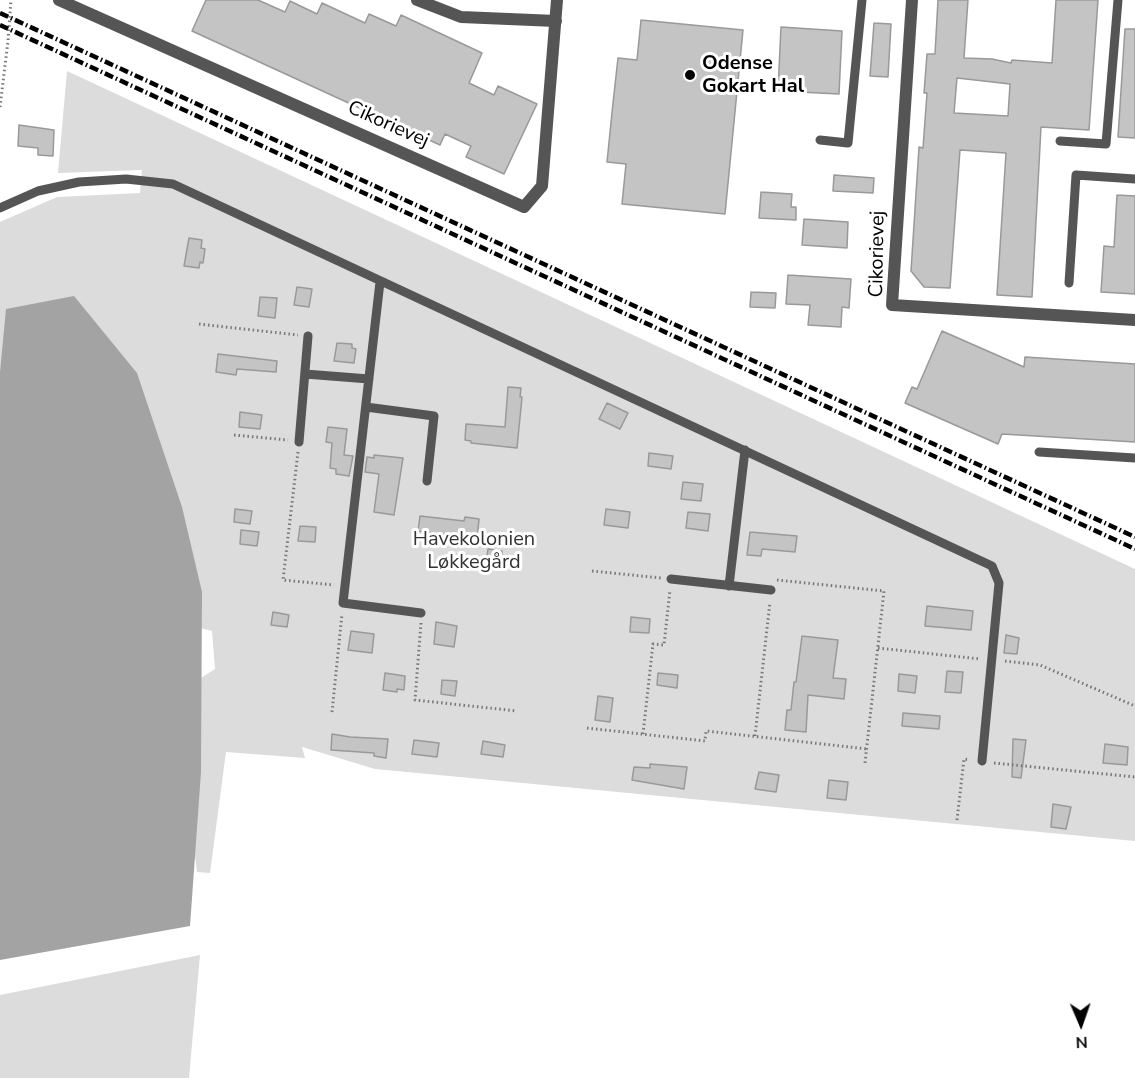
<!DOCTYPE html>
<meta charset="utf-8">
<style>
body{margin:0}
#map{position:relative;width:1135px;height:1078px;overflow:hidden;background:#fff;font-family:"Nunito Sans",sans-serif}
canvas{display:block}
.north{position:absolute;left:1051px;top:994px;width:60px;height:60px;-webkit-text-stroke:4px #fff;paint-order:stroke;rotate:178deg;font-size:16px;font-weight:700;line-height:24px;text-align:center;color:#000}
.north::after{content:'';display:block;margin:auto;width:21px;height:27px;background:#000;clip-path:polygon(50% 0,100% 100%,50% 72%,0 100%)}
</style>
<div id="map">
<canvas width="1135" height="1078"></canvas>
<div class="north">N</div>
</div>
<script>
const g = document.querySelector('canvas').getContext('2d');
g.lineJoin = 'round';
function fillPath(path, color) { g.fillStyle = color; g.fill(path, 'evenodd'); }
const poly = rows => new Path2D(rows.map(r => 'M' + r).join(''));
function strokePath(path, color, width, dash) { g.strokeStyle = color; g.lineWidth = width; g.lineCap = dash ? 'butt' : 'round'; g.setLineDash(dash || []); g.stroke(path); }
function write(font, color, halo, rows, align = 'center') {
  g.font = font + ' "Nunito Sans",sans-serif'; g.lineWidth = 6; g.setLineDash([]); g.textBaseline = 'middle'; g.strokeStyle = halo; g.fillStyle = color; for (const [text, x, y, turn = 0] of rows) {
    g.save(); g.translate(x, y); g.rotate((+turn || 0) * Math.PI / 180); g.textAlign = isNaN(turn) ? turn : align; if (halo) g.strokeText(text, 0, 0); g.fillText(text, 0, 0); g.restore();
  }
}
fillPath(poly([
 [67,71,1135,569,1135,841,375,769,302,747,305,758,226,752,210,873,197,872,182,747,177,693,215,669,212,631,173,621,0,386,0,222,57,197,140,193,142,170,58,173],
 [200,955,189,1078,0,1078,0,995]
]), '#dcdcdc');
fillPath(poly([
 [74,296,137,373,182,507,202,592,201,772,190,926,0,960,0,372,6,309]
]), '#a3a3a3');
const building = poly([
 [206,0,258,0,285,12,290,1,317,14,322,3,365,23,369,14,396,26,401,15,482,53,469,83,494,95,498,86,537,104,504,174,466,157,471,146,445,134,440,145,192,31,206,0],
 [938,0,968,0,964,58,992,59,1011,63,1012,60,1052,63,1056,0,1098,0,1089,130,1041,127,1032,297,997,295,1006,153,960,150,950,288,924,287,911,271,919,147,923,148,927,93,924,93,927,54,935,54,938,0],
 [957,78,1010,84,1008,116,954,113,957,78],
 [641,20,743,30,725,214,622,204,626,164,607,162,613,103,618,58,637,60,641,20],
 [874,23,891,24,888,77,870,76,874,23],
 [781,27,842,31,839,94,778,91,781,27],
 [1125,29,1135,29,1135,138,1118,137,1125,29],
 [19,125,54,130,53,156,38,155,38,148,18,146,19,125],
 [834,175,874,178,873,193,833,191,834,175],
 [761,192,792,194,791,207,796,207,796,220,759,218,761,192],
 [1117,195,1135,196,1135,294,1101,292,1104,246,1114,247,1117,195],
 [804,219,848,222,847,248,802,245,804,219],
 [189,238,202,240,201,248,205,249,203,263,200,262,199,268,184,266,189,238],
 [788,275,851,279,849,308,842,307,841,327,808,325,810,305,786,304,788,275],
 [297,287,312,289,309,307,294,305,297,287],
 [751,292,776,293,775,308,750,307,751,292],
 [260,297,277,298,275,318,258,316,260,297],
 [942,331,1024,367,1025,357,1135,364,1135,442,1002,434,998,444,905,403,912,387,917,389,942,331],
 [337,343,352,344,352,348,356,349,354,363,334,361,337,343],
 [218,354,277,361,276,372,237,369,236,375,216,372,218,354],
 [508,387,521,388,520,397,522,397,517,448,471,443,471,441,465,440,466,424,505,427,508,387],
 [607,403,628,413,620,429,599,419,607,403],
 [240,412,262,415,260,429,239,427,240,412],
 [328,427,347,429,344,455,353,456,349,476,336,474,336,469,330,468,332,443,326,442,328,427],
 [649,453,673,456,671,469,648,466,649,453],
 [374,455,403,458,394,515,374,512,379,474,365,472,367,457,374,458,374,455],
 [683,482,703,484,701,501,681,499,683,482],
 [235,509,252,511,250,524,234,522,235,509],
 [606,509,630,512,628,528,604,525,606,509],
 [688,512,710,514,708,531,686,528,688,512],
 [420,516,464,521,465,517,479,519,477,539,418,531,420,516],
 [300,526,316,527,315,542,298,541,300,526],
 [241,530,259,532,257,546,240,544,241,530],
 [750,532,797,536,795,552,762,549,761,556,747,555,750,532],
 [488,549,502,551,501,564,486,563,488,549],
 [927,606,973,611,971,630,925,626,927,606],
 [273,612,289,615,287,627,271,625,273,612],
 [631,617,650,619,649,633,630,632,631,617],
 [436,622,457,626,454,647,434,644,436,622],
 [351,631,374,634,372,653,348,650,351,631],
 [1006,635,1019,638,1017,654,1004,653,1006,635],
 [802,636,838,640,833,678,846,679,844,699,808,695,806,732,785,730,787,710,791,710,794,682,796,682,802,636],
 [947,671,963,672,961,693,945,692,947,671],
 [385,673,405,676,404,690,397,689,397,692,383,690,385,673],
 [658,673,678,675,677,688,657,685,658,673],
 [899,674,917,676,915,693,898,691,899,674],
 [442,680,457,681,455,696,441,694,442,680],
 [598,696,613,698,610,722,595,720,598,696],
 [903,713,940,716,939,729,902,726,903,713],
 [332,734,350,737,388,739,386,758,374,756,374,753,331,750,332,734],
 [1013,739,1026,740,1021,778,1012,777,1013,739],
 [414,740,439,743,437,757,412,754,414,740],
 [483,741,505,745,503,757,481,754,483,741],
 [1105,744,1128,747,1127,765,1103,763,1105,744],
 [650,764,687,767,684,789,632,780,634,767,650,768,650,764],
 [759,772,779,775,776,792,755,789,759,772],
 [829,780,848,782,846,800,827,798,829,780],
 [1053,804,1071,807,1066,829,1051,827,1053,804]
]);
fillPath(building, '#c4c4c4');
strokePath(building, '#999', 1.5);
strokePath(poly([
 [0,107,8,41,11,0],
 [199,324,298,335],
 [234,435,288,440],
 [298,452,283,580,334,585],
 [592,571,661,578],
 [777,580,884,591,865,763],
 [421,623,415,700,517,711],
 [878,648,980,659],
 [1005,661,1040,665,1135,706],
 [332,712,342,614],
 [587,728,705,741,706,731,867,749],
 [643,734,653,644,664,645,670,590],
 [755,736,770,602],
 [994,763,1135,777],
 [957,820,964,759,970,760]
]), '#777', 3, [1.5, 3]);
strokePath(poly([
 [820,140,848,143,862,0],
 [1060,141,1106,144,1118,0],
 [0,208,38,191,79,182,126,179,173,184,992,566,999,583,982,761],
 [380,282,343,603,421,613],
 [1069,283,1076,175,1135,179],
 [305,374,369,379],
 [366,407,434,416,427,481],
 [299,442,308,336],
 [1039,452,1135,458],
 [671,579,771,590],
 [729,586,745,450]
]), '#555', 9);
strokePath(poly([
 [59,0,524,207,542,186,557,0],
 [417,0,461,17,556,21],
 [912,0,892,305,1135,320]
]), '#555', 12);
strokePath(poly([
 [0,13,1135,537],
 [0,25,1135,549]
]), '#000', 4.5, [9, 3, 1.5, 3]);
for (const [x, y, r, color] of [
 [690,75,6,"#000"]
]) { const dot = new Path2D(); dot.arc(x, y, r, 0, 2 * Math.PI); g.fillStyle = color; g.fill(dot); strokePath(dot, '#fff', 2); }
write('bold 20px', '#000', '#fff', [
 ["Odense",702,64],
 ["Gokart Hal",702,87]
], 'left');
write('20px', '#000', '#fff', [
 ["Cikorievej",388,125,24],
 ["Cikorievej",878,254,-89]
]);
write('20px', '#333', '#fff', [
 ["Havekolonien",474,540],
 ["Løkkegård",474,563]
]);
</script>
